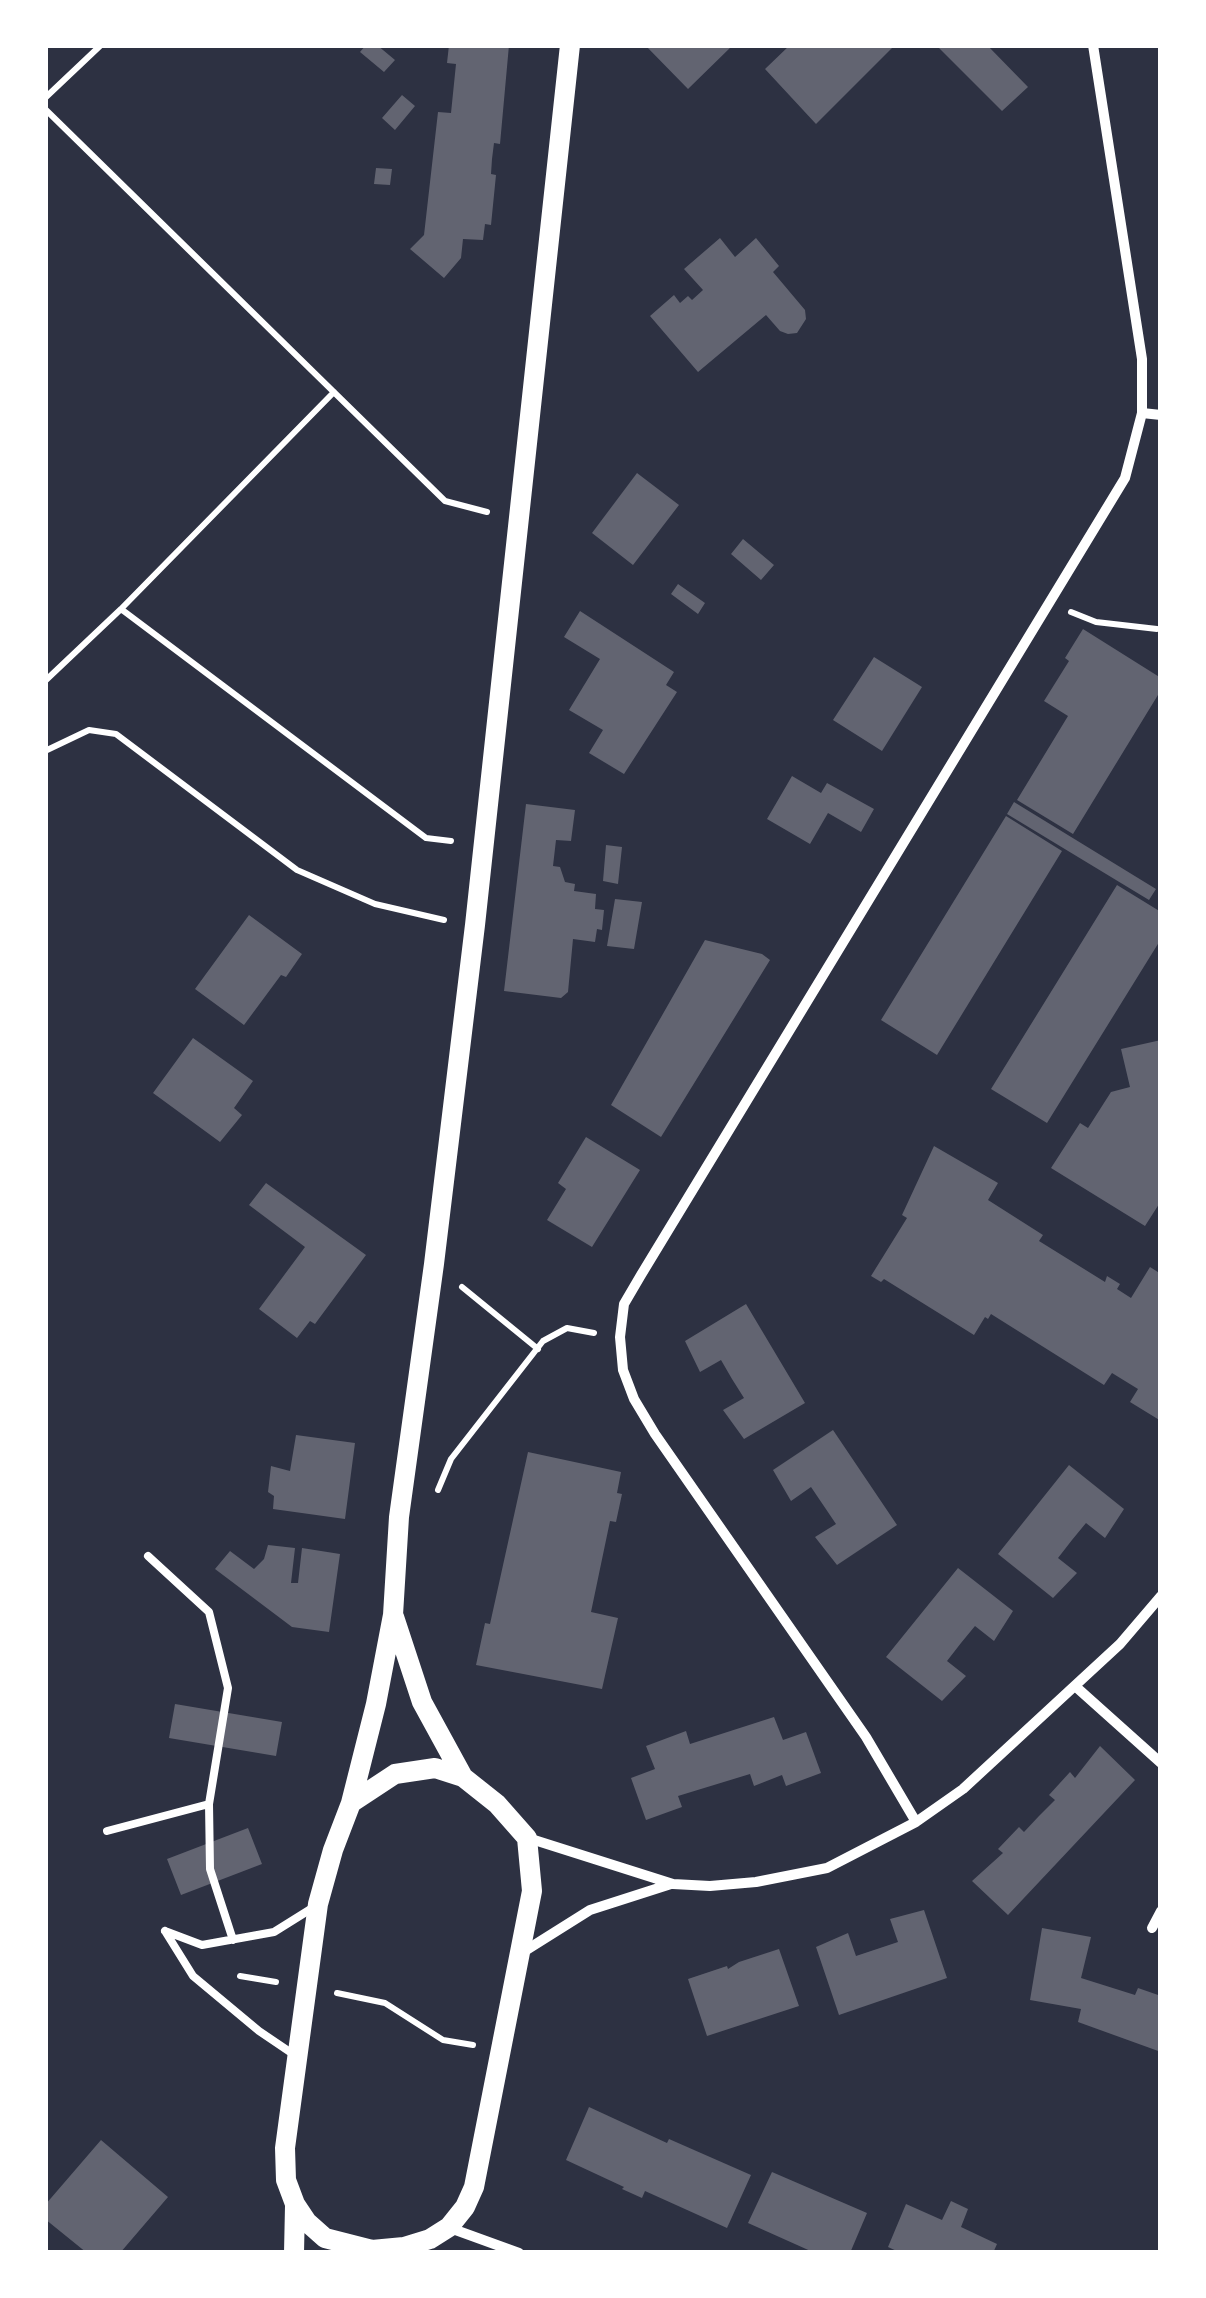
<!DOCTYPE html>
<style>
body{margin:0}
#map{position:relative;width:1206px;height:2298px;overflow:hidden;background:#2d3142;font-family:"Noto Sans",sans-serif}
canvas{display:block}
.frame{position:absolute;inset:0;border:48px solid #fff;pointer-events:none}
</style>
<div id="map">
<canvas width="1206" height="2298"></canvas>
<div class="frame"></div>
</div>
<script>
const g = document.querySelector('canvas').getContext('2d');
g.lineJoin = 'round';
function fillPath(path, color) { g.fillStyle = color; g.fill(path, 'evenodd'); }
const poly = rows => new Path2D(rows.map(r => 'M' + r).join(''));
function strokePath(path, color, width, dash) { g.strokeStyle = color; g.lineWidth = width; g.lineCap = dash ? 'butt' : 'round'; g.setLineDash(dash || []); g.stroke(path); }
fillPath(poly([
 [366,45,377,45,395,60,384,72,360,52],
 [449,45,509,45,500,144,494,143,492,159,491,174,496,175,491,225,485,224,483,240,463,239,461,258,444,278,410,249,424,235,438,112,451,113,456,64,447,63],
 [645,45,733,45,688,89],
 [790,45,895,45,816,124,765,69],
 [936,45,987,45,1028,87,1002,111],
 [402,95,415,106,395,130,382,118],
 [376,168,392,169,390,185,374,184],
 [720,238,735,257,756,238,779,266,773,272,805,310,806,319,797,333,788,334,780,331,766,315,698,372,650,316,674,295,680,303,688,296,692,300,703,290,684,269],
 [637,473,679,505,633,565,592,533],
 [743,539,774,565,761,580,731,554],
 [678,584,705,603,698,614,671,594],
 [580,611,674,672,666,685,677,692,624,774,589,753,603,730,569,710,600,659,564,637],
 [1083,629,1161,678,1161,690,1073,834,1017,800,1068,716,1044,701,1069,661,1065,658],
 [874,657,922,687,882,751,833,720],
 [792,776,821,793,827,783,874,809,861,832,828,813,810,844,767,819],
 [1014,802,1156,889,1149,900,1007,814],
 [526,804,575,810,571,841,556,840,553,866,560,867,565,882,575,884,574,891,596,894,595,909,604,910,602,930,597,929,595,942,573,939,568,992,561,998,504,991],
 [1006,816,1062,851,937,1055,881,1020],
 [606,845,622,847,618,884,603,881],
 [1117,885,1161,912,1161,939,1047,1123,991,1089],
 [615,899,642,902,634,949,607,946],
 [249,915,302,954,286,977,281,975,244,1025,195,989],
 [705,940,762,954,770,960,661,1137,611,1105],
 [193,1038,253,1081,234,1108,242,1115,220,1142,153,1093],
 [1161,1040,1161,1201,1145,1226,1051,1168,1080,1123,1088,1128,1111,1092,1130,1087,1121,1049],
 [586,1137,640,1170,592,1247,547,1220,566,1189,558,1183],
 [934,1146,998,1183,988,1200,1043,1235,1039,1241,1105,1282,1107,1276,1120,1284,1117,1289,1131,1298,1150,1267,1161,1274,1161,1421,1130,1402,1138,1389,1112,1373,1104,1385,991,1314,988,1319,985,1317,974,1335,884,1279,881,1282,871,1276,907,1218,902,1215],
 [266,1183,366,1255,315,1324,310,1321,297,1338,259,1309,305,1247,249,1205],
 [746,1304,805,1403,744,1439,723,1410,744,1398,732,1379,721,1360,700,1372,685,1341],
 [833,1430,897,1525,837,1565,815,1537,836,1524,811,1487,791,1501,773,1470],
 [296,1435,355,1443,345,1519,273,1509,274,1496,268,1492,271,1466,290,1471],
 [528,1452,621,1472,617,1493,622,1494,616,1522,610,1521,591,1612,618,1618,602,1689,476,1665,485,1623,490,1624],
 [1069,1465,1124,1509,1105,1538,1086,1523,1072,1540,1058,1558,1077,1573,1053,1598,998,1554],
 [268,1545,295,1548,291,1583,298,1583,302,1548,340,1554,329,1632,292,1627,215,1569,230,1551,254,1569,264,1559],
 [958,1568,1013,1611,994,1641,975,1626,961,1643,947,1661,966,1676,942,1701,886,1657],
 [175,1704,282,1722,276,1756,169,1738],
 [774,1717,783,1740,806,1732,821,1773,786,1786,782,1775,754,1786,750,1774,678,1796,682,1807,646,1820,631,1778,655,1769,646,1746,686,1731,690,1744],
 [1100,1746,1135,1780,1008,1915,972,1881,1003,1853,998,1849,1019,1827,1024,1832,1039,1816,1055,1800,1049,1795,1070,1772,1075,1778],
 [248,1828,262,1864,181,1895,167,1859],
 [924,1910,947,1978,839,2015,816,1947,848,1933,856,1956,898,1942,890,1919],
 [1042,1928,1091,1937,1081,1978,1135,1995,1138,1988,1161,1996,1161,2052,1078,2022,1081,2009,1030,2000],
 [779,1949,799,2006,707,2036,688,1979,727,1966,728,1969,739,1962],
 [589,2107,667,2143,669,2139,751,2175,727,2228,645,2191,642,2198,622,2189,624,2187,566,2160],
 [101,2140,168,2197,120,2253,87,2253,45,2219,45,2205],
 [772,2172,867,2213,850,2253,815,2253,748,2223],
 [951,2201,968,2209,961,2227,997,2244,993,2253,901,2253,888,2247,906,2204,942,2220]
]), '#626471');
strokePath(poly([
 [45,98,101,45],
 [45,109,445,501,487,512],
 [121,609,334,392],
 [1071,612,1096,622,1157,629],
 [45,681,121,609,426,838,451,841],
 [45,751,89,730,116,734,297,870,375,904,444,920],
 [462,1287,538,1349],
 [438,1490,451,1459,543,1341,567,1328,594,1333],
 [240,1976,276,1982],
 [337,1993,385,2003,443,2040,473,2045]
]), '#fff', 6);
strokePath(poly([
 [209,1804,210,1869,233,1940],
 [107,1831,209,1804,228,1688,209,1612,148,1556],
 [165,1931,193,1976,259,2031,293,2054],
 [165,1931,202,1945,274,1932,314,1907]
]), '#fff', 8);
strokePath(poly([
 [1142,413,1161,415],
 [1075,1686,1161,1763],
 [916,1822,866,1737,655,1434,634,1399,623,1370,620,1337,624,1304,641,1275,1125,478,1142,413,1142,359,1093,45],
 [528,1838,673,1884,710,1886,756,1882,827,1868,916,1822,963,1789,1120,1644,1161,1596],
 [1152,1928,1161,1911],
 [520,1954,590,1910,671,1884],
 [450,2228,519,2253]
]), '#fff', 10);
strokePath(poly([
 [394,1617,422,1702,463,1777],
 [351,1803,395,1774,435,1768,463,1777,497,1804,527,1838,532,1891,474,2187,465,2207,449,2227,430,2239,404,2247,372,2250,325,2238,307,2222,295,2204,286,2180,285,2148,318,1904,333,1850,351,1803,376,1704,393,1615,399,1517,434,1264,475,925,570,45],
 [294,2253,295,2206]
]), '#fff', 20);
</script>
